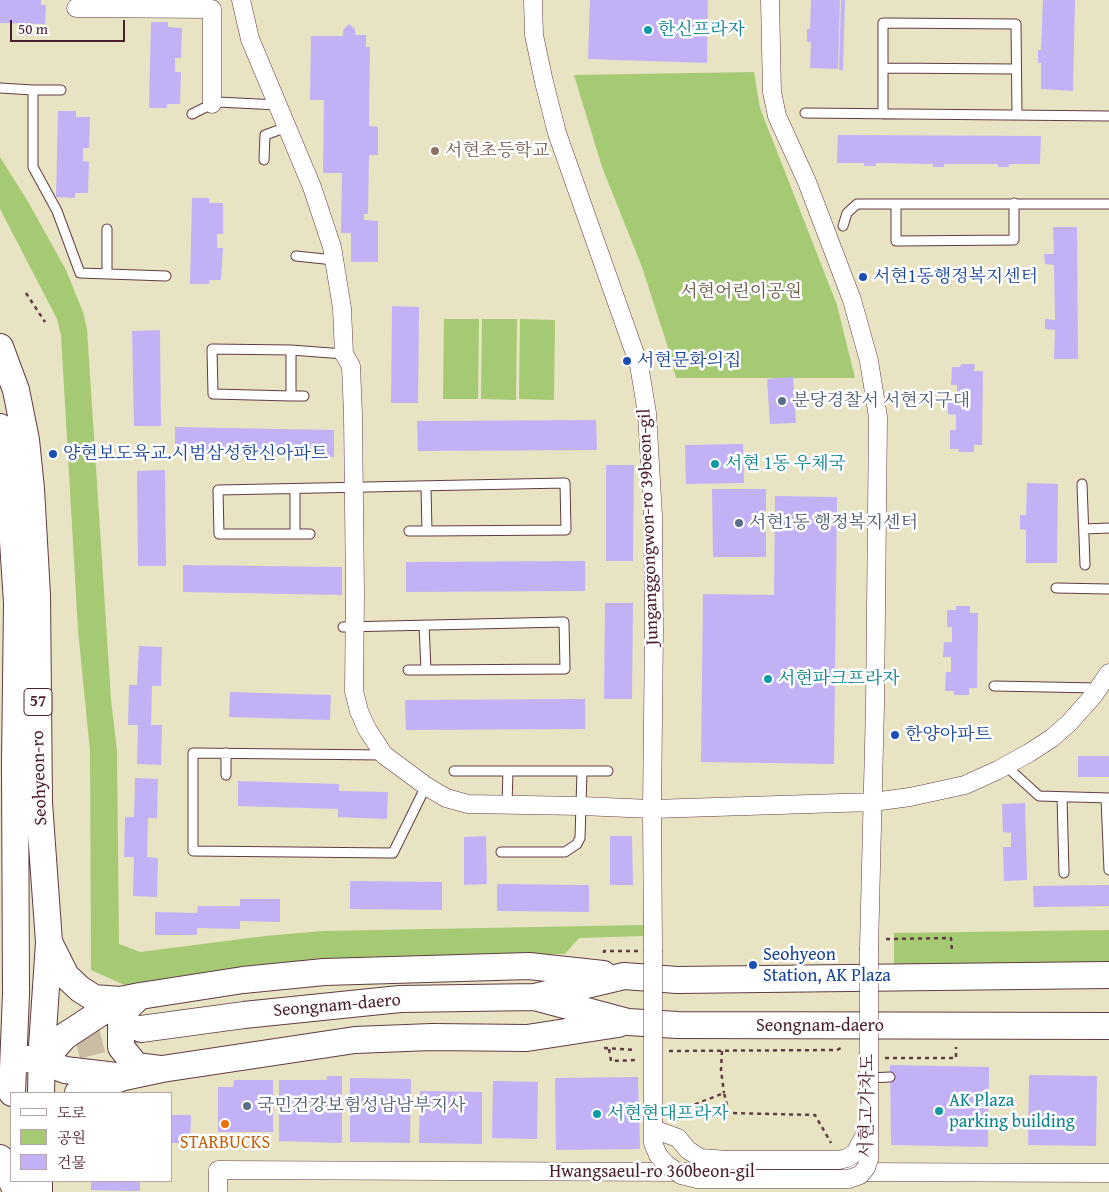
<!DOCTYPE html>
<meta charset="utf-8">
<style>
body{margin:0}
#map{position:relative;width:1109px;height:1192px;overflow:hidden;background:#e8e3c3;font-family:"Gentium Book Plus","Noto Serif KR",serif}
canvas{display:block}
.legend{position:absolute;left:10px;top:1092px;width:162px;height:90px;box-sizing:border-box;background:#fff;border:1px solid #b7a5aa;margin:0;padding:6px 9px;list-style:none;font-size:15px;color:#4a1f2b}
.legend li{display:flex;align-items:center;gap:10px;height:25px}
.legend b{width:25px;border:1px solid #b7a5aa}
.scale{position:absolute;left:10px;top:20px;width:115px;height:22px;box-sizing:border-box;border:2px solid #4a1f2b;border-top:0;padding-left:6px;font-size:15px;line-height:18px;white-space:nowrap;color:#4a1f2b;-webkit-text-stroke:4px #fff;paint-order:stroke}
</style>
<div id="map">
<canvas width="1109" height="1192"></canvas>
<ul class="legend">
<li><b style="height:6px;background:#fff"></b>도로</li>
<li><b style="height:14px;background:#a6ca74"></b>공원</li>
<li><b style="height:14px;background:#c2b2f5"></b>건물</li>
</ul>
<div class="scale">50 m</div>
</div>
<script>
const g = document.querySelector('canvas').getContext('2d');
g.lineJoin = 'round';
function fillPath(path, color) { g.fillStyle = color; g.fill(path, 'evenodd'); }
const poly = rows => new Path2D(rows.map(r => 'M' + r).join(''));
function strokePath(path, color, width, dash) { g.strokeStyle = color; g.lineWidth = width; g.lineCap = dash ? 'butt' : 'round'; g.setLineDash(dash || []); g.stroke(path); }
function write(font, color, halo, rows, align = 'center') {
  g.font = font + ' "Gentium Book Plus","Noto Serif KR",serif'; g.lineWidth = 5; g.setLineDash([]); g.textBaseline = 'middle'; g.strokeStyle = halo; g.fillStyle = color; for (const [text, x, y, turn = 0] of rows) {
    g.save(); g.translate(x, y); g.rotate((+turn || 0) * Math.PI / 180); g.textAlign = isNaN(turn) ? turn : align; if (halo) g.strokeText(text, 0, 0); g.fillText(text, 0, 0); g.restore();
  }
}
fillPath(poly([
 [754,72,760,108,837,305,855,378,676,378,670,354,642,267,602,167,574,75],
 [0,157,27,200,66,270,83,312,87,329,111,699,117,751,119,944,140,952,265,936,323,931,643,925,643,936,579,938,565,954,318,960,129,987,91,970,90,751,78,630,61,335,57,319,0,209],
 [444,319,479,319,478,399,443,399],
 [482,319,517,319,516,400,481,399],
 [520,319,555,320,554,400,519,399],
 [1109,930,1109,967,894,970,894,933]
]), '#a6ca74');
fillPath(poly([
 [0,0,41,0,41,5,46,5,45,24,0,23],
 [590,0,708,0,707,63,588,59],
 [811,0,840,0,838,69,810,68,811,42,807,42,807,29,810,29],
 [841,0,845,0,843,70,839,70],
 [1043,0,1075,0,1073,91,1041,89,1041,63,1038,63,1038,50,1041,50],
 [151,22,168,22,168,27,182,28,181,58,175,58,175,72,181,72,180,104,167,104,167,108,149,108],
 [349,24,355,29,355,35,366,35,366,47,370,47,369,126,378,127,378,155,369,155,368,214,364,214,364,220,378,221,378,262,351,262,351,233,341,233,342,173,323,173,324,100,310,100,311,36,343,36,343,30],
 [58,111,76,111,76,117,90,117,89,148,83,148,83,161,89,162,88,193,75,193,75,198,56,197],
 [838,135,1041,136,1040,164,1009,164,1009,167,998,167,998,164,944,164,944,167,933,167,933,164,876,163,876,166,864,166,864,163,837,163],
 [192,198,209,198,209,203,223,203,223,234,217,234,217,248,223,248,221,280,209,280,209,284,190,284],
 [1053,227,1077,227,1078,359,1054,359,1055,330,1045,329,1045,319,1055,320,1054,265,1045,264,1044,254,1054,254],
 [392,306,419,307,418,403,391,403],
 [160,330,161,426,134,426,132,331],
 [961,364,975,364,974,371,983,371,982,445,974,445,974,452,958,452,959,449,950,449,950,430,956,430,956,415,948,414,948,399,957,399,957,385,951,385,952,367,960,367],
 [793,377,796,423,770,424,767,379],
 [596,420,597,450,418,451,417,421],
 [175,427,334,430,334,457,175,454],
 [743,444,744,483,686,484,685,445],
 [606,465,634,465,633,561,606,561],
 [165,470,166,566,138,566,137,471],
 [1027,483,1058,484,1057,563,1026,563,1026,530,1020,529,1020,515,1026,515],
 [712,489,766,489,766,557,713,557],
 [775,496,837,497,834,764,701,762,703,594,774,595],
 [585,561,585,591,406,592,406,562],
 [183,565,342,567,342,595,183,592],
 [605,603,633,603,632,699,604,699],
 [956,606,970,606,970,613,978,613,977,688,969,688,969,695,954,695,954,691,945,691,946,672,951,672,951,657,943,657,944,642,952,642,952,627,947,627,947,610,956,610],
 [139,646,162,647,161,686,152,686,151,725,162,725,161,765,137,764,138,725,128,725,129,685,137,685],
 [230,692,331,695,330,720,229,717],
 [585,699,585,729,406,730,405,700],
 [1078,756,1109,756,1109,777,1078,777],
 [135,778,158,779,157,818,148,818,147,857,158,858,157,897,133,896,134,857,124,857,125,817,134,817],
 [238,781,339,784,339,791,388,792,387,819,338,817,338,809,238,806],
 [1025,803,1027,880,1004,881,1003,847,1011,847,1011,833,1003,832,1002,804],
 [486,836,487,884,464,885,464,837],
 [610,836,632,836,633,885,610,885],
 [350,881,442,882,442,910,350,909],
 [497,884,589,885,589,912,497,911],
 [1109,885,1109,906,1034,907,1033,886],
 [240,899,280,899,280,922,240,921,240,929,197,928,197,935,155,935,155,912,197,913,198,906,240,906],
 [890,1065,989,1067,988,1147,891,1145],
 [1029,1075,1097,1076,1096,1146,1028,1145],
 [327,1076,342,1076,342,1143,279,1141,279,1080,327,1080],
 [638,1077,640,1149,556,1150,555,1078],
 [350,1078,411,1079,410,1143,350,1142],
 [234,1080,273,1080,273,1132,218,1132,218,1087,233,1087],
 [493,1081,538,1082,537,1139,492,1138],
 [420,1091,482,1092,482,1144,419,1143],
 [171,1115,191,1115,190,1143,171,1143],
 [91,1181,140,1181,140,1191,91,1190]
]), '#c2b2f5');
strokePath(poly([
 [39,1056,141,1029]
]), '#c8bca5', 26, [26, 13]);
const lane = poly([
 [883,68,1016,69],
 [0,88,33,90,33,167,57,211,80,273,166,276],
 [33,90,61,90],
 [805,113,1109,116],
 [192,114,212,104,218,102,278,105],
 [883,114,883,23,1016,24,1017,115],
 [264,160,265,135,287,127],
 [896,204,896,241,1014,240,1014,203],
 [843,226,847,213,857,204,1109,204],
 [107,229,107,274],
 [296,256,334,260],
 [291,350,291,396,213,394,212,349,291,350,344,354],
 [291,396,304,396],
 [1082,484,1085,565],
 [295,489,295,534,219,534,218,490,565,483,566,530,427,531,426,487],
 [1084,529,1109,528],
 [409,531,427,531],
 [295,534,310,534],
 [1056,588,1109,589],
 [343,627,564,622,565,669,426,670,424,625],
 [408,670,426,670],
 [994,686,1098,688],
 [226,753,226,775],
 [384,755,193,753,193,851,393,853,426,786],
 [1006,766,1039,796,1109,798],
 [454,771,608,771],
 [1062,797,1064,873],
 [1106,798,1109,870],
 [507,805,508,771],
 [501,852,565,852,577,844,580,838,582,771],
 [869,1078,890,1077]
]);
const street = poly([
 [241,0,250,39,312,187,332,247,342,308,344,354,351,366,353,415,355,593,354,691,359,711,367,729,384,755,426,786,446,798,468,804,581,806,652,809,873,802,910,797,965,785,998,770,1029,753,1052,738,1070,722,1093,696,1109,673],
 [533,0,534,35,544,82,557,133,639,365,647,413,653,516,654,630,652,809,653,950],
 [770,0,772,92,777,116,807,182,852,300,869,361,878,417,875,705,869,948],
 [76,8,212,9,212,104],
 [850,1172,1109,1173],
 [218,1192,218,1170,686,1172]
]);
const primary = poly([
 [0,347,16,390,26,440,31,489,37,595,39,803,49,942,42,1047,41,1093],
 [0,427,8,464,17,603,15,764,16,994,12,1093],
 [50,944,66,976,80,989,94,998,120,1000,140,996,243,980,324,972,529,966,603,974],
 [140,996,129,1006,121,1021,121,1047,136,1066,160,1069],
 [538,998,628,1022,678,1025,1109,1026],
 [141,1029,244,1015,400,999,535,997,624,976,677,980,1109,975],
 [27,1059,43,1061,65,1070,116,1076],
 [43,1061,65,1036,120,1000],
 [78,1093,124,1077,162,1069,355,1040,432,1037,527,1038,618,1024],
 [0,1158,15,1188],
 [39,1192,39,1181]
]);
strokePath(lane, '#623c42', 11);
strokePath(street, '#623c42', 19);
strokePath(primary, '#623c42', 28);
strokePath(poly([
 [26,293,45,322],
 [886,939,951,938,952,951],
 [604,953,604,951,638,951],
 [604,1048,636,1050],
 [609,1049,611,1061,638,1060],
 [669,1051,837,1050,843,1047],
 [722,1051,721,1070,724,1093],
 [885,1058,956,1058,956,1047],
 [677,1120,691,1106,724,1093,729,1113,815,1115,831,1143]
]), '#623c42', 2.5, [4, 4]);
strokePath(lane, '#fff', 9);
strokePath(street, '#fff', 18);
strokePath(primary, '#fff', 26);
const streetBridge = poly([
 [653,950,653,1143,658,1155,666,1164,681,1175,697,1179,849,1179,860,1175,866,1168,869,1159,869,948],
 [653,1129,678,1138,688,1150,700,1158,727,1160,839,1160,847,1158,855,1153,867,1131]
]);
strokePath(streetBridge, '#623c42', 19, []);
strokePath(streetBridge, '#fff', 18);
for (const [x, y, r, color] of [
 [648,30,5,"#0f9aa8"],
 [435,151,5,"#8d6e63"],
 [863,277,5,"#1a4fb4"],
 [627,361,5,"#1a4fb4"],
 [782,401,5,"#5c6f8a"],
 [53,454,5,"#1a4fb4"],
 [715,464,5,"#0f9aa8"],
 [739,523,5,"#5c6f8a"],
 [768,679,5,"#0f9aa8"],
 [895,735,5,"#1a4fb4"],
 [753,965,5,"#1a4fb4"],
 [247,1106,5,"#5c6f8a"],
 [939,1111,5,"#0f9aa8"],
 [597,1114,5,"#0f9aa8"],
 [225,1124,5,"#e8710a"]
]) { const dot = new Path2D(); dot.arc(x, y, r, 0, 2 * Math.PI); g.fillStyle = color; g.fill(dot); strokePath(dot, '#fff', 2); }
for (const [x, y, w] of [
 [38,702,28]
]) { const box = new Path2D(); box.roundRect(x - w / 2, y - 13.5, w, 27, 4); g.fillStyle = '#fff'; g.fill(box); strokePath(box, '#4a1f2b', 1); }
write('bold 16px', '#4a1f2b', null, [
 ["57",38,702]
]);
write('18px', '#0d838f', '#fff', [
 ["한신프라자",658,30],
 ["서현 1동 우체국",725,464],
 ["서현파크프라자",778,679],
 ["AK Plaza",949,1101],
 ["parking building",949,1122],
 ["서현현대프라자",607,1114]
], 'left');
write('18px', '#785e54', '#fff', [
 ["서현초등학교",445,151]
], 'left');
write('18px', '#164399', '#fff', [
 ["서현1동행정복지센터",873,277],
 ["서현문화의집",637,361],
 ["양현보도육교.시범삼성한신아파트",63,454],
 ["한양아파트",905,735],
 ["Seohyeon",763,955],
 ["Station, AK Plaza",763,976]
], 'left');
write('18px', '#6a5b45', '#fff', [
 ["서현어린이공원",741,292]
]);
write('18px', '#4e5e75', '#fff', [
 ["분당경찰서 서현지구대",792,401],
 ["서현1동 행정복지센터",749,523],
 ["국민건강보험성남남부지사",257,1106]
], 'left');
write('18px', '#4a1f2b', '#fff', [
 ["Junganggongwon-ro 39beon-gil",649,527,-92],
 ["Seohyeon-ro",40,778,-92],
 ["Seongnam-daero",337,1006,-5],
 ["Seongnam-daero",820,1026],
 ["서현고가차도",868,1106,-89],
 ["Hwangsaeul-ro 360beon-gil",652,1172]
]);
write('18px', '#c56008', '#fff', [
 ["STARBUCKS",225,1143]
]);
</script>
